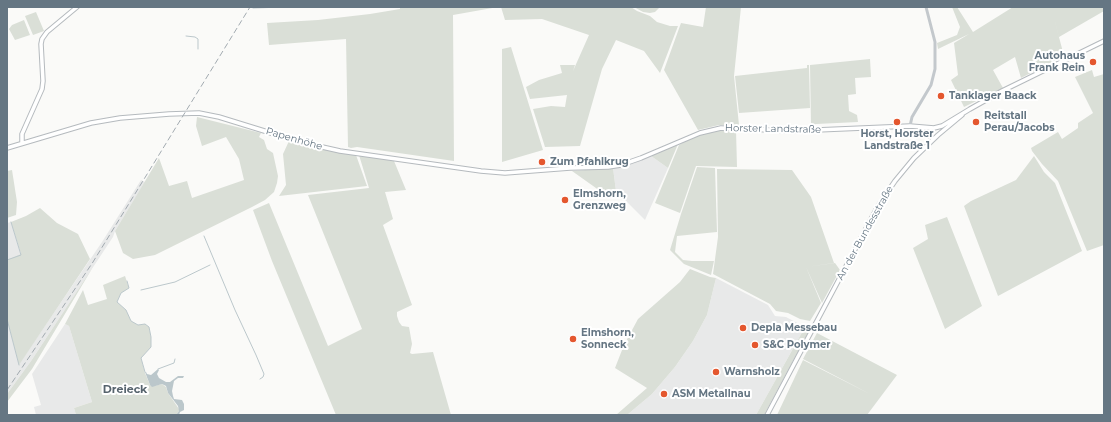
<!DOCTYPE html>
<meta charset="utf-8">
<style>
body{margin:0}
#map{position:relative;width:1111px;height:422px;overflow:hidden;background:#fafaf8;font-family:Montserrat,sans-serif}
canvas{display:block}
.frame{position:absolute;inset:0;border:8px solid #657683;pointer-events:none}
</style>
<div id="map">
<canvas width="1111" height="422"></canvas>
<div class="frame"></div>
</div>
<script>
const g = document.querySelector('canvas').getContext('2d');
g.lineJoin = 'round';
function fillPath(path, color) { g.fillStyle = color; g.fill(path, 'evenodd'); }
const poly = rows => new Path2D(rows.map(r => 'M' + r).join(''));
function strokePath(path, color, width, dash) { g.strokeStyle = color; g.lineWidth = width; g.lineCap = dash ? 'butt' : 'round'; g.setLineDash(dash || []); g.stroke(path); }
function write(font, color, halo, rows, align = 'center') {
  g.font = font + ' Montserrat,sans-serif'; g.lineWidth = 4; g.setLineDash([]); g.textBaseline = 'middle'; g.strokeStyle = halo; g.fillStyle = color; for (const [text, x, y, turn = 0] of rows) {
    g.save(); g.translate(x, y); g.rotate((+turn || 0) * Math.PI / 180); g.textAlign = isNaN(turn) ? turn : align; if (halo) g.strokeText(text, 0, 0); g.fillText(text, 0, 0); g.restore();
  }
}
fillPath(poly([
 [651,156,668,168,645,220,616,191,613,168,629,165],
 [141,180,145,182,115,231,113,237,31,361,7,394,7,319,19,364,102,242],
 [11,222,21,255,7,260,7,223],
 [716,278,768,305,775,316,786,317,805,327,756,415,627,415,652,394,675,367,693,341,707,315],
 [65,324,69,326,92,402,74,408,76,415,36,415,34,407,41,405,32,374]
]), '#e8e9e9');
fillPath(poly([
 [400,7,498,7,453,15,454,161,357,147,351,148,348,147,346,39,269,45,267,23,318,20,370,14,400,9],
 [501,7,631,7,637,11,650,16,657,22,670,26,678,26,660,73,644,51,616,40,602,69,580,146,545,147,533,109,551,106,565,107,567,95,530,99,526,87,539,80,562,73,560,65,575,65,573,71,589,35,542,19,505,20],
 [634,7,660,7,655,12,650,13,643,12],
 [706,7,741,7,734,76,739,125,719,125,698,130,664,70,681,23,703,27],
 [952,7,957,7,973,32,1013,7,1051,7,1064,56,1021,78,1015,57,993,70,1003,88,964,107,951,80,958,75,954,43,969,34,938,49,937,43,957,35,960,27],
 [1051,7,1104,7,1104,11,1059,37],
 [36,12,44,31,33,35,25,16],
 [24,20,30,35,15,40,9,29,12,25],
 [511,47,543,150,502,162,502,49],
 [870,59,871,77,855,78,856,94,848,95,849,111,857,115,858,122,816,124,811,126,810,65],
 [807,65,809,65,810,108,739,113,735,76,807,68],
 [1092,70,1094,77,1104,74,1104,245,1087,251,1058,181,1042,164,1032,151,1031,148,1058,132,1062,139,1078,128,1078,123,1093,113,1075,77],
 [197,117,261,133,259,137,264,140,267,149,273,153,278,176,277,183,274,192,265,200,252,207,155,255,133,259,123,253,115,231,159,158,169,186,187,181,192,198,244,180,239,159,226,137,202,146,196,126],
 [721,130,736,130,737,167,696,166,680,213,655,203,679,145,695,136],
 [289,141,336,152,356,155,367,186,279,196,286,185,283,154],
 [678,144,668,168,651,156],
 [359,155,394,161,406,190,385,192,393,219,383,225,412,305,397,312,397,316,399,322,402,326,409,327,412,344,410,353,412,354,433,352,451,415,336,415,272,261,253,210,269,203,328,346,362,329,308,195,369,188],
 [1034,156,1044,172,1055,183,1082,251,998,296,964,206,971,201,1016,180],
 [697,167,715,168,717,232,677,236,675,252,683,260,692,261,714,261,711,275,684,264,670,250,681,214],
 [613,168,616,191,610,198,572,171],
 [717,169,792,170,811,197,834,263,806,267,821,303,810,321,800,319,788,313,776,311,770,304,713,274,718,237],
 [12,170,17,202,16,215,7,218,7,171],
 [40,208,57,223,78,234,90,259,19,365,7,319,7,260,21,254,11,222,26,216],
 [947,217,982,306,945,329,913,248,928,239,925,225],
 [835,263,840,270,822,303,806,267],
 [93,267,32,369,7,402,7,394,31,361],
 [690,269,710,277,716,278,707,315,693,341,675,367,652,394,627,415,616,415,647,388,615,368,624,345,638,319,680,282],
 [125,276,129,288,121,293,117,302,126,310,131,321,138,325,145,324,149,327,151,337,151,347,141,358,145,373,150,385,154,386,162,384,166,387,168,393,179,409,179,411,176,415,172,414,172,415,76,415,74,408,92,402,69,326,65,324,83,290,88,305,107,299,103,285],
 [805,327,807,329,808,333,764,415,756,415],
 [817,333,897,375,867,415,777,415,803,360,870,394,803,359]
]), '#dadfd7');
fillPath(poly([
 [158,369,159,370,157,374,159,378,166,382,170,382,178,376,184,376,183,378,178,378,174,381,172,391,173,396,174,399,182,400,184,404,184,410,180,412,179,415,176,415,179,411,178,406,168,393,166,386,162,384,152,387,150,385,145,372,146,372,147,374,151,375]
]), '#bbc7cb');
strokePath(poly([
 [253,8,285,7],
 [186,36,195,37,198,39,198,49],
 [290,141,295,142],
 [325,149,340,153],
 [469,171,484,173],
 [204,236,235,310,256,355,264,374,263,377,260,379],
 [7,260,21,255,11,222],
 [127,281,129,288,121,293,117,302,126,310,131,321,138,325,145,324,149,327,151,337,151,347,141,358,145,372],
 [141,290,175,282,210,265],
 [7,319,19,365],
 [158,369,174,363,175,359]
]), '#bbc7cb', 1);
const major = poly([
 [970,109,1002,91,1104,41],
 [919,127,933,139],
 [22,143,22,134,42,89,43,81,41,44,42,39,47,32,77,7],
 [7,148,91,123,120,118,169,114,199,113,219,117,300,142,340,151,481,171,505,173,570,168,608,167,621,165,641,158,700,133,721,128,793,131,910,126,934,128,942,126,970,109],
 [767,415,878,206,895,181,914,158,938,135,962,115]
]);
strokePath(major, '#b5babe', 5.5);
strokePath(poly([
 [910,126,912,117,931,85,935,69,935,42,926,7]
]), '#c3c8cc', 3);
strokePath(major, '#fff', 3.5);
strokePath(poly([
 [7,390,93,262,250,7]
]), '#a2aab0', 1, [6, 3]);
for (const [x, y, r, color] of [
 [1093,62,4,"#e4572e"],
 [941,96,4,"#e4572e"],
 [897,122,4,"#e4572e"],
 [976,122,4,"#e4572e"],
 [542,162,4,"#e4572e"],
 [565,200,4,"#e4572e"],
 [743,328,4,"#e4572e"],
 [573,339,4,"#e4572e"],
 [755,345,4,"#e4572e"],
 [716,372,4,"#e4572e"],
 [664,394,4,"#e4572e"]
]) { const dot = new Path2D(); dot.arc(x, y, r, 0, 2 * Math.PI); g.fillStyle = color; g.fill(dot); strokePath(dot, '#fff', 1.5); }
write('bold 10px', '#657683', '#fff', [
 ["Autohaus",1085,56,"right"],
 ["Frank Rein",1085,68,"right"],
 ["Tanklager Baack",949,96],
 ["Reitstall",984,116],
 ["Perau/Jacobs",984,128],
 ["Horst, Horster",897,134,"center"],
 ["Landstraße 1",897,146,"center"],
 ["Zum Pfahlkrug",550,162],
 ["Elmshorn,",573,194],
 ["Grenzweg",573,206],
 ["Depla Messebau",751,328],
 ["Elmshorn,",581,333],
 ["Sonneck",581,345],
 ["S&C Polymer",763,345],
 ["Warnsholz",724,372],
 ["ASM Metallnau",672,394]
], 'left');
write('10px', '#657683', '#fff', [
 ["Horster Landstraße",773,129,1],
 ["Papenhöhe",294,139,16],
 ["An der Bundesstraße",865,233,-61]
]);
write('bold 11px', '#57646e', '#fff', [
 ["Dreieck",125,390]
]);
</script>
